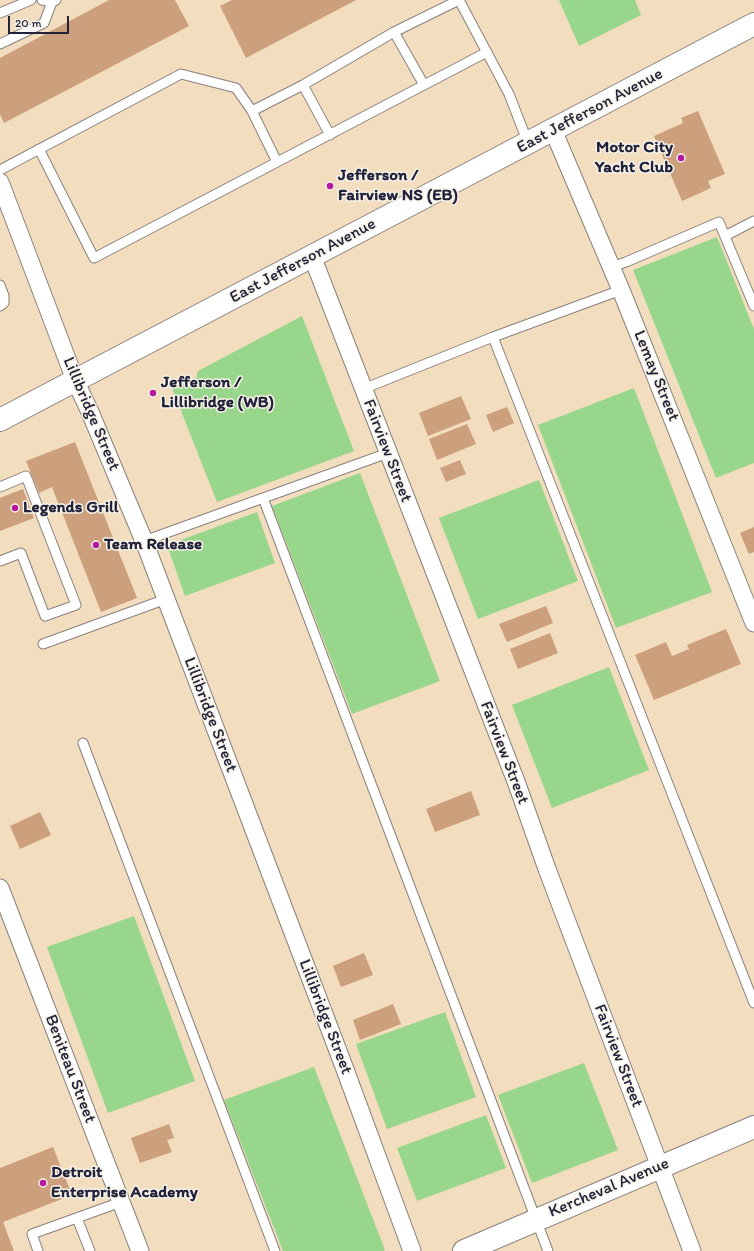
<!DOCTYPE html>
<style>
body{margin:0}
#map{position:relative;width:754px;height:1251px;overflow:hidden;background:#f2ddbf;font-family:Itim,sans-serif}
canvas{display:block}
.scale{position:absolute;left:8px;top:16px;width:61px;height:18px;box-sizing:border-box;border:2px solid #22223b;border-top:0;padding-left:5px;font-size:12px;line-height:14px;white-space:nowrap;color:#22223b;-webkit-text-stroke:3px #f7f3e8;paint-order:stroke}
</style>
<div id="map">
<canvas width="754" height="1251"></canvas>
<div class="scale">20 m</div>
</div>
<script>
const g = document.querySelector('canvas').getContext('2d');
g.lineJoin = 'round';
function fillPath(path, color) { g.fillStyle = color; g.fill(path, 'evenodd'); }
const poly = rows => new Path2D(rows.map(r => 'M' + r).join(''));
function strokePath(path, color, width, dash) { g.strokeStyle = color; g.lineWidth = width; g.lineCap = dash ? 'butt' : 'round'; g.setLineDash(dash || []); g.stroke(path); }
function write(font, color, halo, rows, align = 'center') {
  g.font = font + ' Itim,sans-serif'; g.lineWidth = 3; g.setLineDash([]); g.textBaseline = 'middle'; g.strokeStyle = halo; g.fillStyle = color; for (const [text, x, y, turn = 0] of rows) {
    g.save(); g.translate(x, y); g.rotate((+turn || 0) * Math.PI / 180); g.textAlign = isNaN(turn) ? turn : align; if (halo) g.strokeText(text, 0, 0); g.fillText(text, 0, 0); g.restore();
  }
}
fillPath(poly([
 [559,0,635,0,641,15,579,46],
 [717,237,754,329,754,463,716,478,633,270],
 [302,316,354,451,217,502,172,388,196,379,198,371],
 [634,388,712,592,616,628,538,425],
 [360,473,440,681,352,714,272,506],
 [539,480,578,581,478,619,439,518],
 [257,512,275,563,185,596,167,545],
 [609,667,649,770,552,808,512,705],
 [134,916,195,1081,108,1113,47,947],
 [445,1012,476,1097,387,1129,356,1044],
 [584,1063,618,1150,532,1183,498,1095],
 [314,1067,385,1250,383,1251,283,1251,224,1100],
 [486,1115,506,1168,417,1201,397,1148]
]), '#98d68b');
fillPath(poly([
 [109,0,175,0,189,26,4,123,0,114,0,58],
 [232,0,356,0,246,58,220,6],
 [698,111,725,174,708,181,711,188,682,201,654,136,683,123,681,118],
 [461,396,471,419,428,436,419,413],
 [507,407,514,423,493,432,486,415],
 [467,424,476,444,437,460,429,439],
 [75,442,137,598,101,612,52,487,39,493,26,461],
 [460,460,466,474,446,482,440,468],
 [23,489,34,518,0,531,0,498],
 [754,527,754,552,749,554,740,533],
 [546,606,553,623,507,642,499,624],
 [726,629,741,664,654,700,635,655,666,642,672,656,689,649,687,645],
 [550,633,558,653,518,669,510,649],
 [471,791,480,815,435,832,426,809],
 [40,812,51,835,20,849,10,826],
 [364,953,373,975,341,987,333,966],
 [393,1004,401,1024,360,1040,353,1020],
 [169,1124,174,1138,167,1140,172,1152,140,1163,131,1138],
 [53,1147,72,1195,3,1222,14,1251,0,1251,0,1168]
]), '#cc9f7d');
const lane = poly([
 [42,0,52,2,56,0],
 [459,0,509,94,528,143],
 [0,13,31,0],
 [394,32,424,85],
 [0,44,44,23,52,2],
 [303,85,330,135],
 [252,111,277,162],
 [39,149,94,258,487,52],
 [0,170,181,74,236,88,252,111,303,85,394,32,459,0],
 [725,236,754,221],
 [611,267,626,262,719,222,754,306],
 [0,285,4,296,4,303,0,306],
 [493,337,754,1003],
 [363,389,493,337,621,290],
 [0,487,26,476,76,605,45,616,21,553,0,561],
 [263,498,548,1251],
 [144,541,388,453],
 [43,644,166,599],
 [83,743,275,1251],
 [77,1218,90,1251],
 [38,1251,32,1234,121,1202]
]);
const street = poly([
 [553,130,621,290,754,623],
 [0,182,75,380,90,412,144,541,343,1064,412,1251],
 [312,256,517,784,547,869,692,1251],
 [0,888,140,1251]
]);
const secondary = poly([
 [0,420,754,24],
 [464,1251,754,1127]
]);
strokePath(lane, '#8a807d', 11);
strokePath(street, '#8a807d', 19);
strokePath(secondary, '#8a807d', 24);
strokePath(lane, '#fff', 9);
strokePath(street, '#fff', 17);
strokePath(secondary, '#fff', 22);
for (const [x, y, r, color] of [
 [681,158,4,"#b5179e"],
 [330,186,4,"#b5179e"],
 [153,393,4,"#b5179e"],
 [15,508,4,"#b5179e"],
 [96,545,4,"#b5179e"],
 [43,1183,4,"#b5179e"]
]) { const dot = new Path2D(); dot.arc(x, y, r, 0, 2 * Math.PI); g.fillStyle = color; g.fill(dot); strokePath(dot, '#f7f3e8', 1.5); }
write('17px', '#22223b', '#f7f3e8', [
 ["East Jefferson Avenue",590,111,-28],
 ["East Jefferson Avenue",303,261,-28],
 ["Lemay Street",656,376,68],
 ["Lillibridge Street",91,414,67],
 ["Fairview Street",387,451,69],
 ["Lillibridge Street",210,715,69],
 ["Fairview Street",504,753,69],
 ["Lillibridge Street",325,1017,69],
 ["Fairview Street",618,1056,69],
 ["Beniteau Street",70,1069,69],
 ["Kercheval Avenue",609,1188,-23]
]);
write('bold 17px', '#22223b', '#f7f3e8', [
 ["Motor City",673,148,"right"],
 ["Yacht Club",673,168,"right"],
 ["Jefferson /",338,176],
 ["Fairview NS (EB)",338,196],
 ["Jefferson /",161,383],
 ["Lillibridge (WB)",161,403],
 ["Legends Grill",23,508],
 ["Team Release",104,545],
 ["Detroit",51,1173],
 ["Enterprise Academy",51,1193]
], 'left');
</script>
